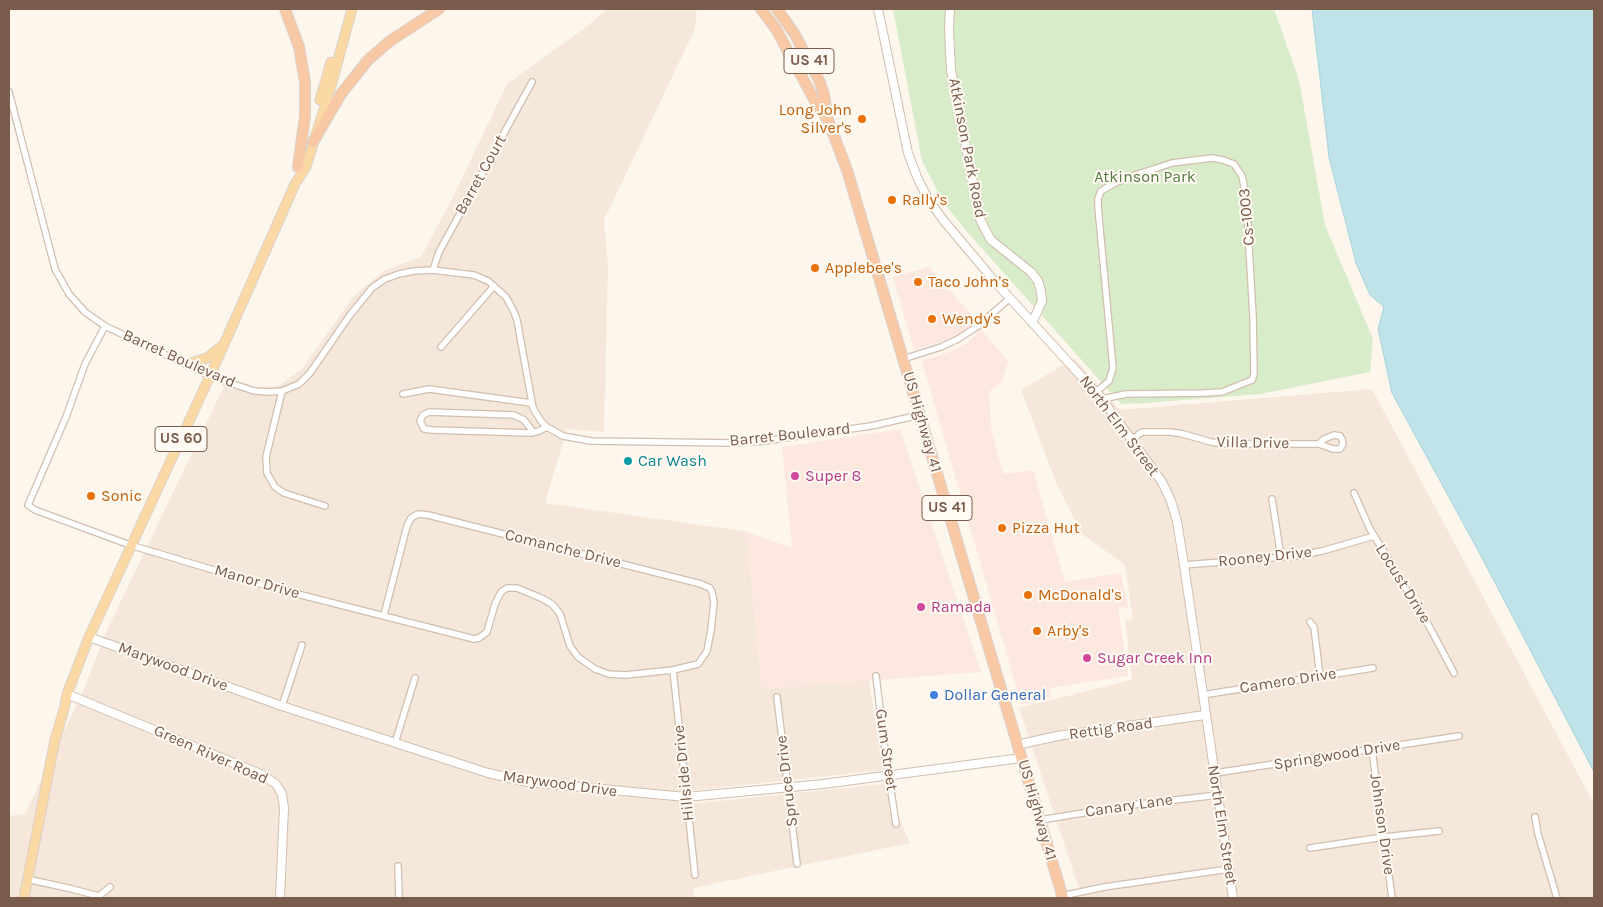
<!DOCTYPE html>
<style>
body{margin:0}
#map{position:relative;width:1603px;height:907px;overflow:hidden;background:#fdf6ec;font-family:Karla,sans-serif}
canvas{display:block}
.frame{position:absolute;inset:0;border:10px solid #7a5c4d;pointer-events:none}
</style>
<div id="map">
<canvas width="1603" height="907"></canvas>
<div class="frame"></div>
</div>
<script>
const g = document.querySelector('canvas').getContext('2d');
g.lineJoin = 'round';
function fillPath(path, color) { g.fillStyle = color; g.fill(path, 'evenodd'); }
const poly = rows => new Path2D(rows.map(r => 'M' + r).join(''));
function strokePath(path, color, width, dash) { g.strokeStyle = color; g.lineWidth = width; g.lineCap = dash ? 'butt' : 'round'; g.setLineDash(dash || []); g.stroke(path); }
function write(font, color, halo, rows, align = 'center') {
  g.font = font + ' Karla,sans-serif'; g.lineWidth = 4; g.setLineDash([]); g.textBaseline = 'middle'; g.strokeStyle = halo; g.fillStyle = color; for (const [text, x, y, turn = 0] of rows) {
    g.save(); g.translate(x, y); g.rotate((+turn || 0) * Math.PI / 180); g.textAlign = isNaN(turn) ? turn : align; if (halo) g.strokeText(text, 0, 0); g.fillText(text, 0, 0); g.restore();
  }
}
fillPath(poly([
 [608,9,695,9,697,15,694,31,604,220,608,265,604,432,567,429,545,503,744,531,748,546,762,689,869,680,883,770,680,792,679,805,884,784,910,843,693,888,695,898,9,898,9,816,25,814,84,689,107,630,228,378,255,387,278,386,301,370,354,296,385,270,421,257,454,195,507,84,582,30],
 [1074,358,1120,410,1372,389,1594,804,1594,898,1082,898,1019,708,1132,680,1125,620,1133,619,1125,565,1082,534,1057,485,1021,390]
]), '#f5e8da');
fillPath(poly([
 [929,267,978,322,954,338,914,350,893,277],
 [981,329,1008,361,1002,382,989,392,991,428,1003,474,1033,470,1065,582,1121,573,1128,608,1118,607,1128,676,1049,688,1051,697,1021,704,922,361,955,350,968,342],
 [900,429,981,672,762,689,748,547,744,531,792,548,782,447]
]), '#fde8e0');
fillPath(poly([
 [893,9,1274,9,1299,80,1325,225,1373,339,1370,372,1261,394,1145,403,1121,404,969,234,943,202,922,161]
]), '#d8ecc9');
const water = poly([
 [1312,9,1594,9,1594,772,1480,554,1392,393,1378,329,1384,307,1370,295,1356,263,1329,157,1312,9]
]);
fillPath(water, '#bfe3e8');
strokePath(water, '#a5d3da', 1);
const minor = poly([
 [9,92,55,269,69,294,85,312,105,326,210,376,254,391,270,392,282,391,299,384,310,373,350,315,372,288,385,279,399,274,414,271,433,270,474,275,488,281,506,297,514,312,517,320,533,408,541,421,547,427,563,436,591,441,732,443,764,441,871,426,920,415],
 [433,270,439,252,532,82],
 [105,326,85,364,66,417,28,505,35,510,130,545,274,588,474,639,479,638,487,632,495,604,501,592,507,588,517,588,541,598,552,604,560,614,570,646,578,657,595,669,609,674,625,675,673,670,698,664,707,651,711,630,714,602,712,592,710,588,701,584,428,515,418,514,411,518,407,526,384,615],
 [441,347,494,286],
 [903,359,941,347,958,339,978,326,1010,298],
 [282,391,266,457,267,473,275,487,284,493,325,506],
 [1095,393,1109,381,1113,368,1098,207,1098,199,1101,191,1115,183,1132,176,1172,163,1212,158,1223,160,1234,164,1242,176,1246,196,1253,316,1254,374,1252,380,1222,392,1205,393,1126,394,1102,399],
 [403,394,429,389,531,403],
 [531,433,432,430,424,429,420,421,423,415,429,412,514,415,524,420,531,429,531,433,539,431,547,427],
 [1334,435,1340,436,1342,439,1343,444,1340,449,1333,449,1319,444,1324,439,1334,435],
 [1131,440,1142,432,1170,432,1183,434,1211,442,1225,444,1319,444],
 [1354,493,1370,529,1429,626,1454,673],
 [1272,499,1281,557],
 [1184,565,1297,556,1322,551,1374,536],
 [1310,622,1314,627,1320,676],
 [673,670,695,875],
 [876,676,886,758,896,824],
 [1202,695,1373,668],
 [777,697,797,864],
 [282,706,302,645],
 [395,743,415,678],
 [1372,750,1392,898],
 [1215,773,1459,736],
 [1535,817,1538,834,1557,898],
 [1040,820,1139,804,1219,795],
 [1310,848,1384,837,1439,831],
 [398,866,399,898],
 [27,879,72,889,99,896,110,887],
 [1062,896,1104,887,1229,869]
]);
const tertiary = poly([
 [878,9,908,153,917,177,928,199,944,221,997,284,1102,399,1162,482,1171,501,1177,521,1184,565,1233,898],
 [950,9,949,30,951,70,980,219,987,233,991,240,1031,272,1038,281,1041,291,1042,301,1033,321],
 [89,637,282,706,488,773,528,782,686,797,823,784,1021,758],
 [67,694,263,775,276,784,282,794,284,808,280,898],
 [1017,745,1057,736,1205,715]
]);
const primary = poly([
 [320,100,331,62],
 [187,364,207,358,222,346],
 [24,898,55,740,65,706,67,694,89,637,210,376,295,184,306,167,331,86,352,9]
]);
const trunk = poly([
 [285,9,299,47,305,82,305,116,298,167],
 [761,9,776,29,816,103,828,120,847,170,1063,898],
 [777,9,794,33,819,80,824,94,828,119],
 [313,142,341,94,368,60,390,41,439,9]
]);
strokePath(minor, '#d1beb0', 8);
strokePath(tertiary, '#d1beb0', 10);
strokePath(primary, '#dad1cd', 11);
strokePath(trunk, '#dad1cd', 12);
strokePath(minor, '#fff', 5.5);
strokePath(tertiary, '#fff', 8);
strokePath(primary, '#fbd9a5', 9);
strokePath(trunk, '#f9c8a4', 10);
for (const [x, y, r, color] of [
 [862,119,5,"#e8710a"],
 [892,200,5,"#e8710a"],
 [815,268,5,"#e8710a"],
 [918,282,5,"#e8710a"],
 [932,319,5,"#e8710a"],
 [628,461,5,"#0f9aa8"],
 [795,476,5,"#d1479c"],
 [91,496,5,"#e8710a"],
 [1002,528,5,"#e8710a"],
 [1028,595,5,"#e8710a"],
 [921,607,5,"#d1479c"],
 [1037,631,5,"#e8710a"],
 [1087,658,5,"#d1479c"],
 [934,695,5,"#3f7fe0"]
]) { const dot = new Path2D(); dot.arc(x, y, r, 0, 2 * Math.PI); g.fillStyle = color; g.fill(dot); strokePath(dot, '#fffaf3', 2); }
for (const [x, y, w] of [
 [809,61,50],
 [181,439,52],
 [947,508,50]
]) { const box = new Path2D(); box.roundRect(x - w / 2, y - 12.5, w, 25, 4); g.fillStyle = '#fffaf3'; g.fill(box); strokePath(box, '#7a5c4d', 1); }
write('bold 15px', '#7a5c4d', null, [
 ["US 41",809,61],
 ["US 60",181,439],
 ["US 41",947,508]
]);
write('16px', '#c56008', '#fffaf3', [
 ["Long John",852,110,"right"],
 ["Silver's",852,128,"right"],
 ["Rally's",902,200],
 ["Applebee's",825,268],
 ["Taco John's",928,282],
 ["Wendy's",942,319],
 ["Sonic",101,496],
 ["Pizza Hut",1012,528],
 ["McDonald's",1038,595],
 ["Arby's",1047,631]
], 'left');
write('16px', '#7a5c4d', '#fffaf3', [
 ["Atkinson Park Road",967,148,79],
 ["Barret Court",481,175,-61],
 ["Cs-1003",1247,217,-95],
 ["Barret Boulevard",179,359,24],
 ["US Highway 41",922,422,74],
 ["North Elm Street",1119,426,53],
 ["Barret Boulevard",790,435,-6],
 ["Villa Drive",1253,443,1],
 ["Comanche Drive",563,549,14],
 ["Rooney Drive",1265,557,-6],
 ["Manor Drive",257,582,16],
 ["Locust Drive",1403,584,58],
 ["Marywood Drive",173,667,20],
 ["Camero Drive",1288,681,-9],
 ["Rettig Road",1111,729,-8],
 ["Gum Street",886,750,82],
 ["Green River Road",211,755,24],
 ["Springwood Drive",1337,755,-9],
 ["Hillside Drive",684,773,-96],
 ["Spruce Drive",787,781,-97],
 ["Marywood Drive",560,784,8],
 ["Canary Lane",1129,806,-8],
 ["US Highway 41",1037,810,74],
 ["Johnson Drive",1382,824,82],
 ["North Elm Street",1222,825,81]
]);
write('16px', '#537a41', '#fffaf3', [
 ["Atkinson Park",1145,177]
]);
write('16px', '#0d838f', '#fffaf3', [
 ["Car Wash",638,461]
], 'left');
write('16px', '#b23c85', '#fffaf3', [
 ["Super 8",805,476],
 ["Ramada",931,607],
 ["Sugar Creek Inn",1097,658]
], 'left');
write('16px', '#366cbe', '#fffaf3', [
 ["Dollar General",944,695]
], 'left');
</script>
